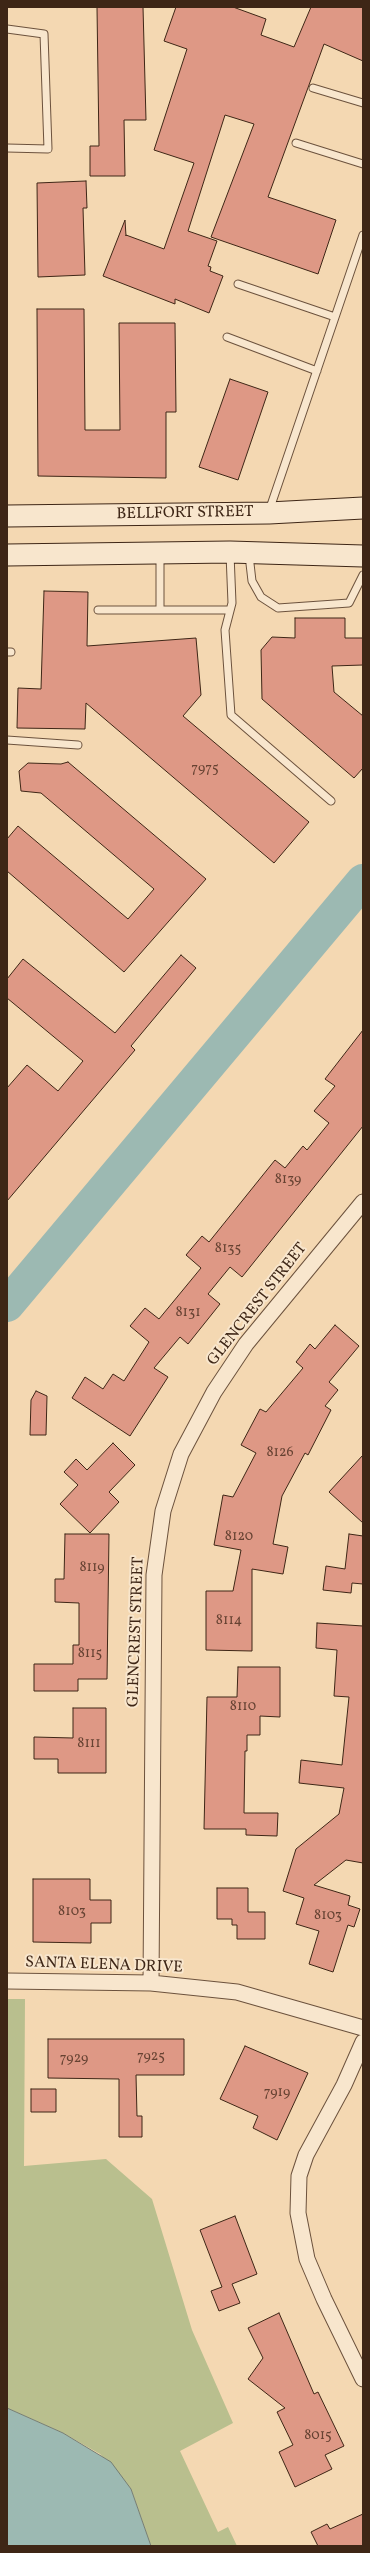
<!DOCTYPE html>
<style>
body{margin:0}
#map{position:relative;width:370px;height:2553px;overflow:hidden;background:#f4d8b2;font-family:Vollkorn,serif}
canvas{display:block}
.frame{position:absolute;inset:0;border:8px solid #3e2616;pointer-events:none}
</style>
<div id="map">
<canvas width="370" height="2553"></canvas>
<div class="frame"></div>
</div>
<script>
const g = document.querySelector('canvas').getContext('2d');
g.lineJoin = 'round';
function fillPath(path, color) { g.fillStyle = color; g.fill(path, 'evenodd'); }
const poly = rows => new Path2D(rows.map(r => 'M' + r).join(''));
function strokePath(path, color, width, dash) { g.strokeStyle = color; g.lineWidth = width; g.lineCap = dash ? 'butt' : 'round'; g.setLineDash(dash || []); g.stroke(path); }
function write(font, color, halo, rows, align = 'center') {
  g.font = font + ' Vollkorn,serif'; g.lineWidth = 4; g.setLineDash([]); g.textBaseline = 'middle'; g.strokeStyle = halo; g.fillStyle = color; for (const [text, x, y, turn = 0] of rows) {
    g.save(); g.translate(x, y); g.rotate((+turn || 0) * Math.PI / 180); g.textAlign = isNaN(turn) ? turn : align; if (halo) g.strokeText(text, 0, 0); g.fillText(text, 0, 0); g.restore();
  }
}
fillPath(poly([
 [7,1999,25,1999,24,2166,106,2159,152,2199,192,2330,233,2423,180,2451,218,2532,228,2527,237,2546,151,2546,131,2489,100,2454,63,2433,7,2408]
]), '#b9bf8e');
const water = poly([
 [7,2408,63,2433,111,2462,131,2489,151,2546,7,2546,7,2408]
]);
fillPath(water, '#9cb9b2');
strokePath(water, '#767e74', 1);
strokePath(poly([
 [7,1305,363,881]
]), '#9cb9b2', 34);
const building = poly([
 [97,7,143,7,146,120,124,120,125,176,90,176,90,146,99,146,97,7],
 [176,7,233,7,266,19,261,35,294,47,311,7,363,7,363,61,324,44,268,197,336,220,318,274,211,237,254,124,225,115,188,231,217,241,208,266,211,267,210,271,223,276,209,313,175,299,175,304,103,276,125,220,126,236,126,235,164,249,194,163,154,150,187,49,164,41,176,7],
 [86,181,87,208,83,208,85,275,38,277,37,183,86,181],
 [37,309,84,309,85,430,120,430,119,323,175,323,176,412,166,412,166,478,38,476,37,309],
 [230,379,268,392,238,480,199,467,230,379],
 [44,591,88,592,87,646,196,638,201,695,183,716,309,822,274,863,86,703,85,729,17,728,18,688,41,689,44,591],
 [295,618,345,618,345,638,363,638,363,665,332,666,334,692,363,716,363,768,354,778,262,699,261,650,272,637,295,638,295,618],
 [68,762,206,879,124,972,7,871,7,839,18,826,128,919,154,889,41,793,21,791,19,771,28,763,61,764,68,762],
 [181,955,196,968,131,1046,135,1050,7,1201,7,1088,27,1065,58,1091,83,1061,7,998,7,979,23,959,115,1033,181,955],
 [363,1030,363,1126,242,1277,230,1267,208,1294,220,1304,188,1344,180,1337,154,1368,168,1377,130,1436,72,1398,85,1377,103,1389,113,1374,124,1381,149,1342,130,1326,145,1308,159,1319,201,1268,186,1255,202,1236,209,1242,275,1160,285,1168,303,1146,307,1150,329,1123,314,1111,335,1086,325,1079,363,1030],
 [335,1325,359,1346,329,1382,338,1390,325,1406,331,1410,308,1455,305,1453,282,1496,273,1544,288,1547,283,1574,252,1569,252,1651,206,1650,206,1591,233,1591,241,1550,214,1545,223,1495,233,1497,256,1453,241,1445,260,1409,266,1412,303,1368,296,1362,310,1344,315,1349,335,1325],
 [36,1391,47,1396,46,1435,30,1435,31,1400,36,1391],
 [113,1443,135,1465,109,1492,119,1502,90,1533,60,1504,78,1485,64,1472,76,1459,87,1470,113,1443],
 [363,1455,363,1523,329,1492,363,1455],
 [65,1534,109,1534,107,1679,78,1679,78,1691,34,1691,34,1664,73,1664,73,1645,79,1645,79,1603,55,1602,55,1579,64,1579,65,1534],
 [349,1534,363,1536,363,1584,352,1583,351,1593,323,1590,326,1566,345,1569,349,1534],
 [317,1623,363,1626,363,1863,346,1860,314,1885,350,1896,348,1905,360,1909,354,1927,348,1925,333,1972,309,1964,319,1931,296,1924,304,1898,283,1891,296,1849,339,1814,344,1788,299,1783,301,1760,342,1765,349,1697,334,1696,337,1650,316,1648,317,1623],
 [238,1667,280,1667,280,1717,260,1716,260,1735,247,1735,247,1751,245,1751,244,1813,278,1813,277,1836,246,1835,246,1829,204,1829,207,1697,237,1697,238,1667],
 [73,1708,106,1708,106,1773,58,1773,58,1759,34,1759,34,1737,73,1738,73,1708],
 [33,1879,90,1879,90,1900,111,1900,111,1923,91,1923,91,1943,33,1942,33,1879],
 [217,1888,248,1888,248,1912,265,1912,265,1939,237,1939,237,1925,232,1925,232,1919,217,1919,217,1888],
 [48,2039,184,2039,184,2075,136,2075,137,2116,142,2116,142,2137,119,2137,119,2079,48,2078,48,2039],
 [245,2046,308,2073,277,2140,253,2128,258,2116,220,2099,245,2046],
 [31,2089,56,2089,56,2112,31,2112,31,2089],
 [235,2216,257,2274,232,2284,240,2303,219,2311,211,2291,222,2287,200,2230,235,2216],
 [279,2313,314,2394,318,2392,344,2446,325,2455,332,2469,295,2487,279,2452,293,2445,277,2412,285,2408,248,2379,263,2358,248,2328,279,2313],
 [363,2514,363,2546,318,2546,311,2532,327,2524,330,2529,363,2514]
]);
fillPath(building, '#de9885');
strokePath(building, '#3e2616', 1);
const lane = poly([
 [7,29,44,34,48,149,7,148],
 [313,88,363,103],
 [296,143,363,164],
 [238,284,335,317],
 [227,337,317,371],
 [269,511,363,235],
 [160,554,160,610],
 [230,554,232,603,225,630,231,715,331,801],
 [249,555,252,581,261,597,278,608,349,603,363,575],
 [98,610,230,610],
 [7,652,11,652],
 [7,740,78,745]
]);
const street = poly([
 [7,1981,151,1983,237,1992,363,2028],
 [151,1983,154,1575,163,1511,181,1454,214,1392,246,1344,363,1202],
 [363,2042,344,2085,306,2155,299,2176,298,2213,307,2259,324,2299,363,2379]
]);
const secondary = poly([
 [7,516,269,513,363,508],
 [7,555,230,552,363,556]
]);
strokePath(lane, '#6c523d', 9);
strokePath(street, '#6c523d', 17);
strokePath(secondary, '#3e2616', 23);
strokePath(lane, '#f8e6cd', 7);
strokePath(street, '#f8e6cd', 15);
strokePath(secondary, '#f8e6cd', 21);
write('14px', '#664232', null, [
 ["7975",205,769],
 ["8139",288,1180],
 ["8135",228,1249],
 ["8131",188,1313],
 ["8126",280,1453],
 ["8120",239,1537],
 ["8119",92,1568],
 ["8114",229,1621],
 ["8115",90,1654],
 ["8110",243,1707],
 ["8111",89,1744],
 ["8103",72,1912],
 ["8103",328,1916],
 ["7925",151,2057],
 ["7929",74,2059],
 ["7919",277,2093],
 ["8015",318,2436]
]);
write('16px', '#3e2616', '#f8e6cd', [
 ["BELLFORT STREET",185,514,-1],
 ["GLENCREST STREET",258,1305,-52],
 ["GLENCREST STREET",137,1632,-88],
 ["SANTA ELENA DRIVE",104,1966,2]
]);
</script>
